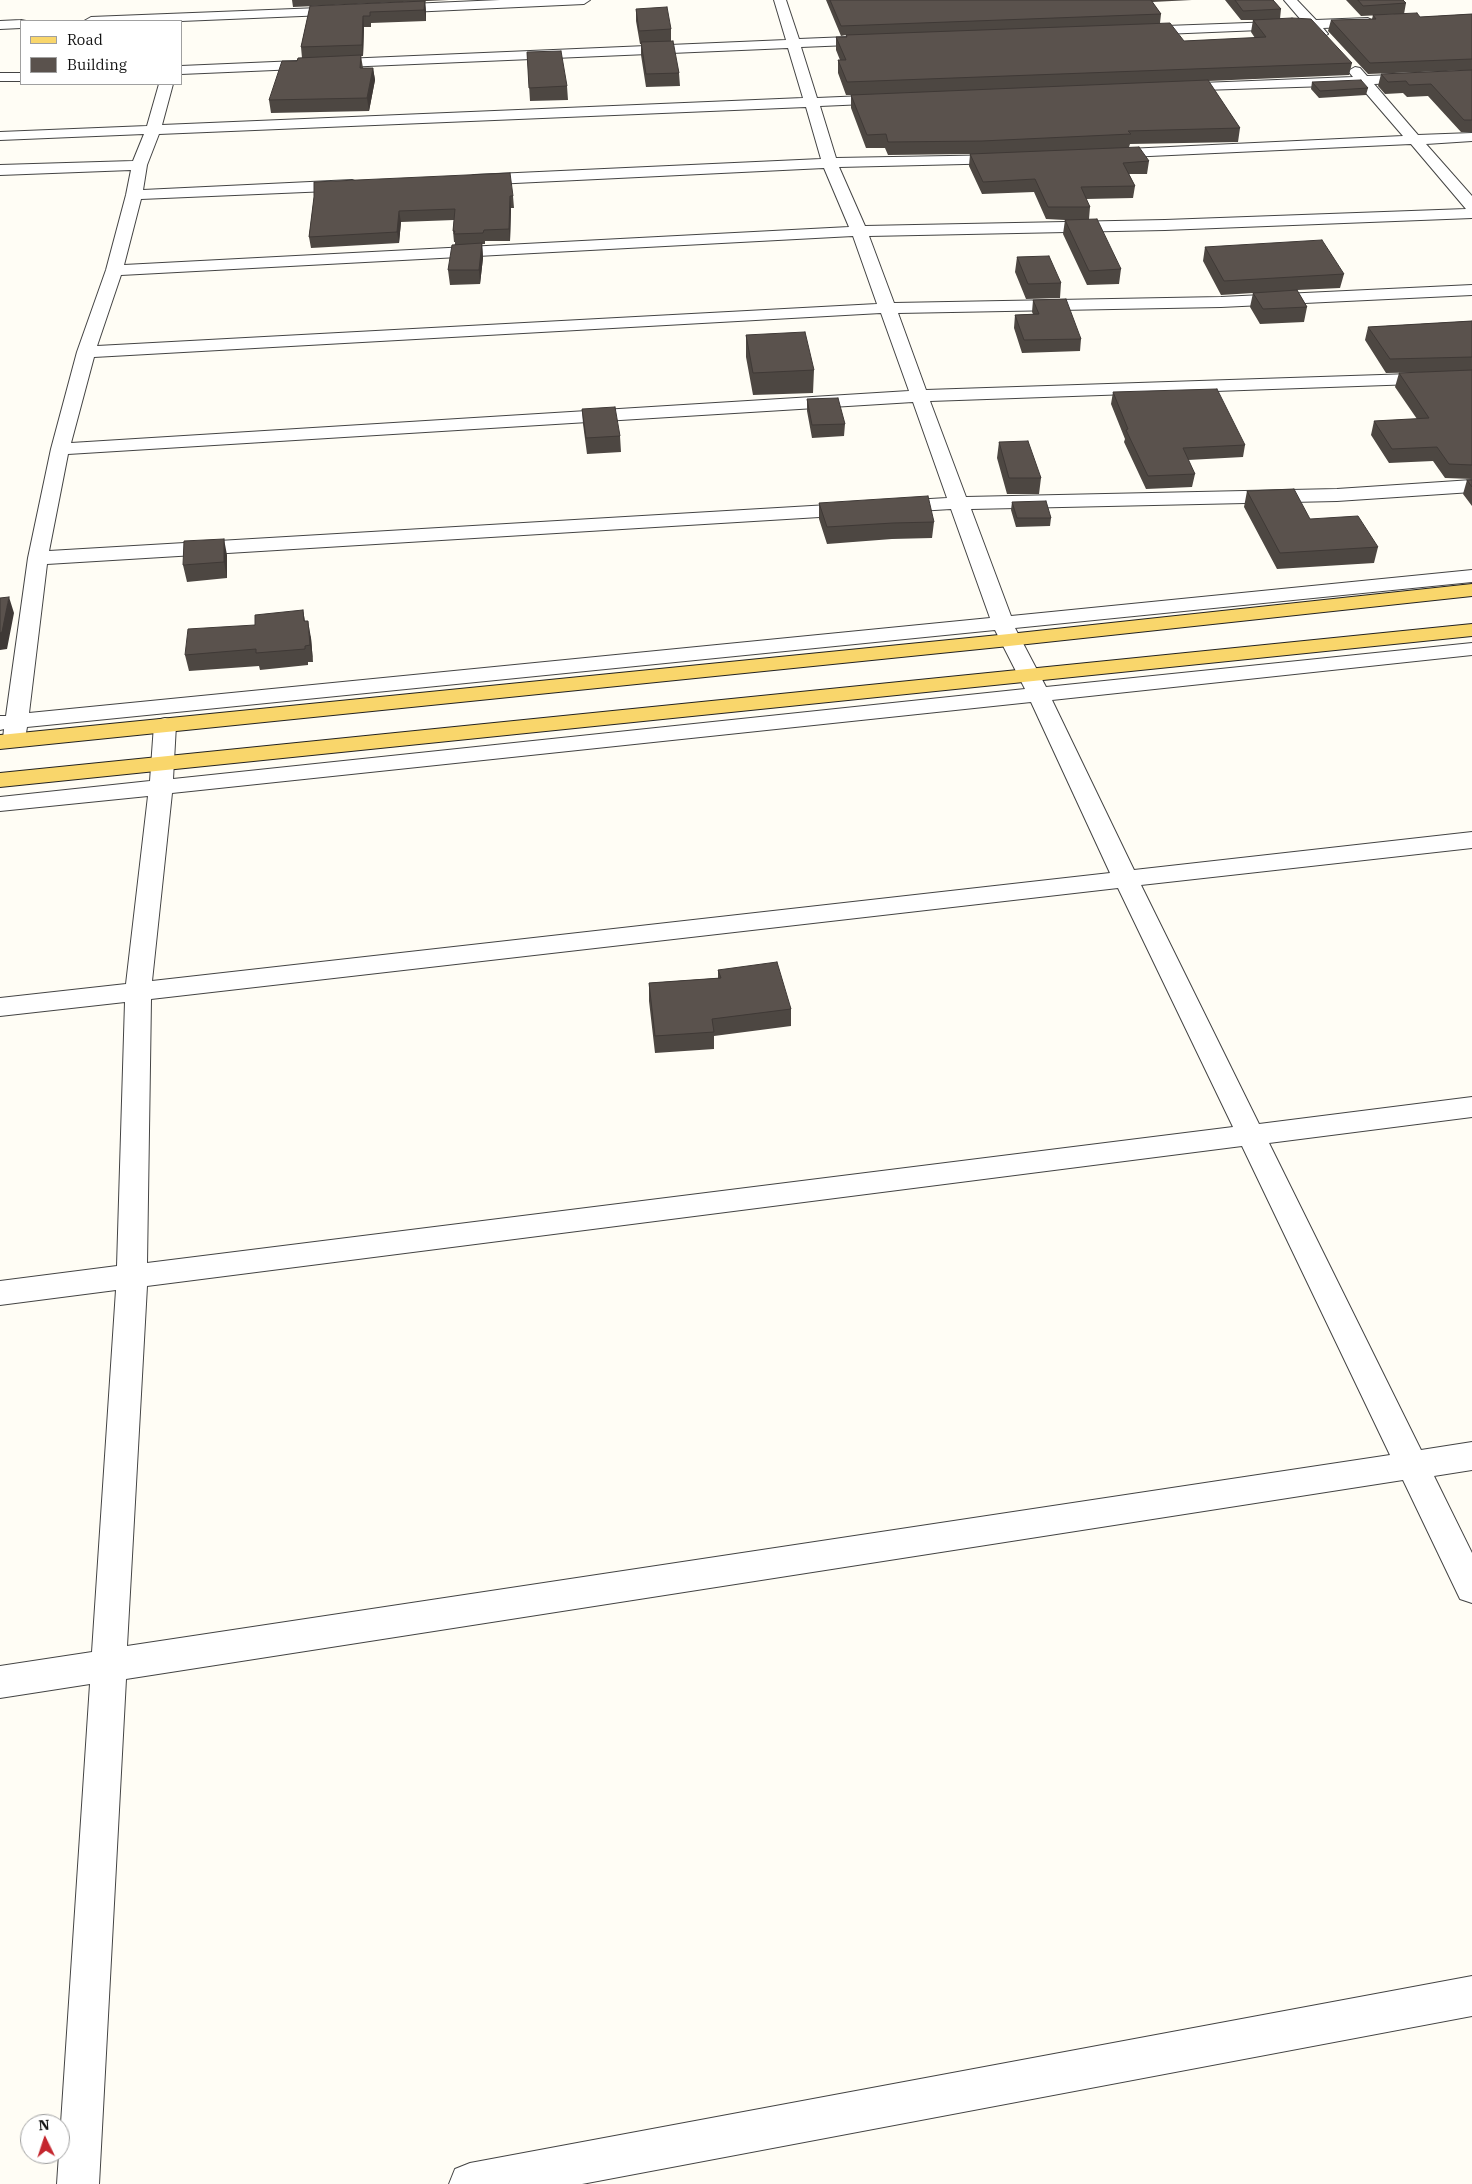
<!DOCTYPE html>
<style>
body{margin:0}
#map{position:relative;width:1472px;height:2184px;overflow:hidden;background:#fffdf5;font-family:"IBM Plex Serif",serif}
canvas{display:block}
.legend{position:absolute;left:20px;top:20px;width:162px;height:65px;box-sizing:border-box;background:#fff;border:1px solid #a0a0a0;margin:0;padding:6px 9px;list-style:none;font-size:15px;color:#111}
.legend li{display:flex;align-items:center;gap:10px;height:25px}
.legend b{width:25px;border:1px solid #a0a0a0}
.north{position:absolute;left:20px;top:2114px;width:50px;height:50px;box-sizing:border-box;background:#fff;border:1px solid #a0a0a0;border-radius:50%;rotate:356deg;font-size:14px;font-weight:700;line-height:20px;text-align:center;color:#111}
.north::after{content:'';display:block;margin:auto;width:18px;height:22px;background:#c4262e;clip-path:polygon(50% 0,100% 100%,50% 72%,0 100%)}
</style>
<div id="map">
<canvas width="1472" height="2184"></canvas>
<ul class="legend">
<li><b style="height:6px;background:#f9d66b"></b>Road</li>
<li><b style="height:14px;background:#5a524d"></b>Building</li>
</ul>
<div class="north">N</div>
</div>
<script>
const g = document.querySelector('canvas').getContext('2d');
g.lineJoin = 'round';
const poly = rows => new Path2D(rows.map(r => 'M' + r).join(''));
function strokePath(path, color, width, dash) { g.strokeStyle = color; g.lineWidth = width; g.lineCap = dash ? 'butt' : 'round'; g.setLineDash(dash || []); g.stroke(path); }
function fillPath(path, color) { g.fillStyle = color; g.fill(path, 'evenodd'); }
const minor = poly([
 [500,0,590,0,584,4,388,13,382,9,388,5,500,0],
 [774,0,786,0,799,39,873,36,880,40,873,44,801,47,817,98,888,95,895,99,888,103,820,106,836,158,1006,155,1011,156,1013,159,1011,162,1006,163,839,167,865,226,1165,220,1466,209,1411,144,1106,158,1101,157,1099,154,1101,151,1106,150,1403,136,1359,85,1171,91,1169,88,1176,84,1353,77,1348,71,1355,67,1360,68,1367,76,1472,72,1472,80,1374,84,1418,135,1472,133,1472,141,1426,144,1472,196,1472,218,1165,230,869,236,894,303,1221,297,1472,285,1472,295,1221,307,898,313,926,390,1472,372,1472,382,930,401,966,497,1337,489,1472,480,1472,492,1337,501,971,509,1011,616,1472,570,1472,582,1015,628,1046,687,1472,643,1472,655,1052,700,1134,870,1472,832,1472,848,1141,885,1259,1124,1472,1097,1472,1117,1269,1143,1421,1450,1472,1442,1472,1470,1434,1476,1472,1553,1472,1603,1460,1599,1403,1480,126,1679,99,2184,57,2184,90,1684,0,1698,0,1666,92,1652,116,1290,0,1305,0,1281,117,1266,125,1002,0,1016,0,998,126,984,148,796,0,811,0,797,150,781,154,725,157,720,165,718,173,720,176,725,173,779,1025,689,995,630,27,727,25,739,22,744,14,746,6,744,3,739,4,729,0,730,0,716,6,716,28,558,51,449,77,352,106,270,126,195,131,170,0,175,0,165,133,161,144,134,0,140,0,132,147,126,159,84,173,84,162,125,803,98,788,48,181,74,181,66,786,40,774,0],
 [806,107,821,159,474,175,469,177,466,180,469,183,474,185,824,168,849,227,124,265,141,199,352,190,357,188,360,185,357,182,352,180,143,190,147,165,159,134,806,107],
 [853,236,877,304,97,346,121,275,853,236],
 [881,313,909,391,71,443,94,357,881,313],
 [913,402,947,498,49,551,68,454,913,402],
 [951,509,990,618,29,713,47,564,951,509],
 [1031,702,1110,873,152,981,172,793,1031,702],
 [1118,888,1233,1127,147,1263,151,999,1118,888],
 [1242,1146,1390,1455,127,1646,147,1286,1242,1146],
 [1284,0,1297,0,1316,20,1368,18,1375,22,1368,26,1323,28,1328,34,1321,38,1316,37,1309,28,1139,35,1132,31,1139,27,1302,21,1284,0],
 [345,7,351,11,350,14,181,21,84,21,91,17,345,7],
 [21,20,26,21,21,21,21,28,0,29,0,21,21,20],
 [0,73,21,73,21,81,0,81,0,73],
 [1472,1976,1472,2016,582,2184,449,2184,455,2169,470,2163,1472,1976]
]);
const primary = poly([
 [1472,584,1472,596,1009,646,0,749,0,735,1009,634,1472,584],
 [1472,624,1472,636,0,787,0,773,1472,624]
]);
strokePath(minor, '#444', 2);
strokePath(primary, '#222', 2);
fillPath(minor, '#fff');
fillPath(primary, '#f9d66b');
fillPath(poly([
 [292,0,449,0,293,7],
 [826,0,1192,0,1152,2,1161,14,1160,23,1184,41,1255,38,1251,32,1253,20,1241,20,1225,0,1273,0,1281,9,1280,19,1352,63,1349,75,1208,81,1240,128,1238,142,1130,144,1129,147,1149,161,1147,174,1129,174,1135,186,1133,198,1086,199,1090,207,1089,219,1121,269,1119,284,1087,285,1063,234,1065,220,1046,219,1034,192,982,194,969,166,970,154,888,155,885,148,866,148,851,108,851,95,846,95,838,73,838,60,840,60,836,50,836,37,846,37,846,35,841,36],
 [1346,0,1403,0,1406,3,1404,14,1361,16],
 [425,1,426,12,426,21,371,23,371,27,364,27,363,56,361,56,363,68,373,68,375,80,369,111,271,113,269,100,297,61,302,58,301,47,310,6],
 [636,9,671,29,671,41,679,73,680,86,646,87,641,55,641,44,640,44,636,21],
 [1472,14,1472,70,1368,74,1328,31,1331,20,1372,19,1373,15,1420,17],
 [527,52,567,86,568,100,530,101],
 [1472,70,1472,132,1461,132,1428,96,1407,97,1403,93,1385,94,1378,86,1381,74],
 [1312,82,1368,88,1366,95,1319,98,1311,89],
 [513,196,514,208,511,208,510,241,485,241,485,244,482,244,483,258,480,284,450,285,448,270,455,244,455,242,454,242,453,231,454,220,401,222,399,243,311,248,309,237,314,197],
 [1205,247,1344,274,1340,288,1297,290,1307,307,1304,322,1260,324,1250,307,1253,293,1221,295,1203,261],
 [1017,257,1061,283,1060,298,1026,299,1015,272],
 [1033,300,1081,339,1080,351,1022,353,1014,328,1015,315,1033,314,1032,312],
 [1472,321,1472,479,1445,478,1433,461,1389,463,1371,435,1374,421,1417,419,1395,387,1399,373,1439,372,1386,373,1365,340,1368,327],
 [746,335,814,370,813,393,753,395,746,357],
 [1113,392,1245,445,1243,457,1188,460,1195,474,1192,487,1146,489,1124,442,1125,439,1111,404],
 [807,399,845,424,844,436,812,438,807,411],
 [582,409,620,436,621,452,587,454,583,424],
 [999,442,1041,478,1039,494,1007,494,997,458],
 [1467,480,1472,480,1472,506,1463,494],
 [1247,491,1310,519,1378,547,1374,563,1277,569,1244,507],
 [1012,502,1051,518,1050,526,1016,527,1011,510],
 [819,503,934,522,932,538,892,539,827,544,819,519],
 [227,555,227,578,187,582,183,565],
 [303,610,305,621,311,638,313,662,308,662,308,665,260,670,259,666,189,671,185,655,255,625],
 [718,970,791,1009,791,1026,714,1036,714,1049,655,1053,649,1001,649,983,718,978]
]), '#4d4742');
fillPath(poly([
 [425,1,426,12,426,21,424,10],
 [363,16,364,27,363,56,362,45],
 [373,68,375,80,369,111,367,98],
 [510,196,511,208,510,241,509,229],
 [399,211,401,222,399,243,397,232],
 [482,243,483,258,480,284,479,270],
 [224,539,227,555,227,578,224,562],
 [9,597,14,613,7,649,0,650,0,633],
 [308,621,311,638,313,662,310,645]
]), '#3f3936');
const building = poly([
 [830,0,1151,0,1161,14,841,26,830,0],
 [1235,0,1273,0,1281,9,1243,11,1235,0],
 [1358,0,1403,0,1406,3,1363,6,1358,0],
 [425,1,424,10,370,12,370,16,363,16,362,45,301,47,310,6,425,1],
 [667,7,671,29,639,31,636,9,667,7],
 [1417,13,1420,17,1472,14,1472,59,1370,63,1331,20,1376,19,1373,15,1417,13],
 [1292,18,1311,19,1352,63,847,82,838,60,846,60,836,37,847,37,846,35,1170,23,1184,41,1266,37,1253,20,1292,18],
 [673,41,679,73,646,74,641,42,673,41],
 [561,51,567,86,529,88,527,52,561,51],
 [361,55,360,68,373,68,367,98,269,100,282,61,297,61,298,58,361,55],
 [1472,70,1472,120,1464,120,1431,84,1409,85,1406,81,1388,82,1381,74,1472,70],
 [1208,80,1240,128,1128,131,1131,134,982,141,888,142,886,134,867,135,851,95,1208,80],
 [1361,80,1368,88,1320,91,1312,82,1361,80],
 [1139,147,1149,161,1123,163,1135,186,1081,187,1090,207,1048,207,1035,179,983,182,970,154,1139,147],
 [510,173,513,196,510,196,509,229,484,230,483,233,454,234,455,231,453,231,455,209,399,211,397,232,309,237,314,197,314,182,510,173],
 [1097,219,1121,269,1089,271,1065,220,1097,219],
 [1322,240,1344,274,1224,281,1205,247,1322,240],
 [482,243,479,270,448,270,452,245,482,243],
 [1049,256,1061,283,1028,284,1017,257,1049,256],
 [1297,290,1307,307,1263,309,1253,293,1297,290],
 [1066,299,1081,339,1024,340,1015,315,1039,314,1033,300,1066,299],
 [1472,321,1472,357,1390,359,1368,327,1472,321],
 [805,332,814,370,753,373,746,335,805,332],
 [1472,370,1472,465,1449,464,1437,447,1392,449,1374,421,1429,418,1399,373,1472,370],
 [1217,389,1245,445,1183,448,1195,474,1148,476,1126,430,1128,429,1113,392,1217,389],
 [838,398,845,424,812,425,807,399,838,398],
 [615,407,620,436,586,438,582,409,615,407],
 [1028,441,1041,478,1009,478,999,442,1028,441],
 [1467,480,1472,480,1472,487,1467,480],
 [1294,489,1310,519,1358,516,1378,547,1280,553,1247,491,1294,489],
 [928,496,934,522,893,523,827,527,819,503,928,496],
 [1046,501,1051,518,1017,518,1012,502,1046,501],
 [224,539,224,562,183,565,184,541,224,539],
 [9,597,2,632,0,633,0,598,9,597],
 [303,610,304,621,308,621,310,645,305,646,305,649,256,653,256,649,185,655,188,629,255,625,255,615,303,610],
 [777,962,791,1009,712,1019,714,1032,655,1036,649,983,721,978,718,970,777,962]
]);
fillPath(building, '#5a524d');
strokePath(building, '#3f3936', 1);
</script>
